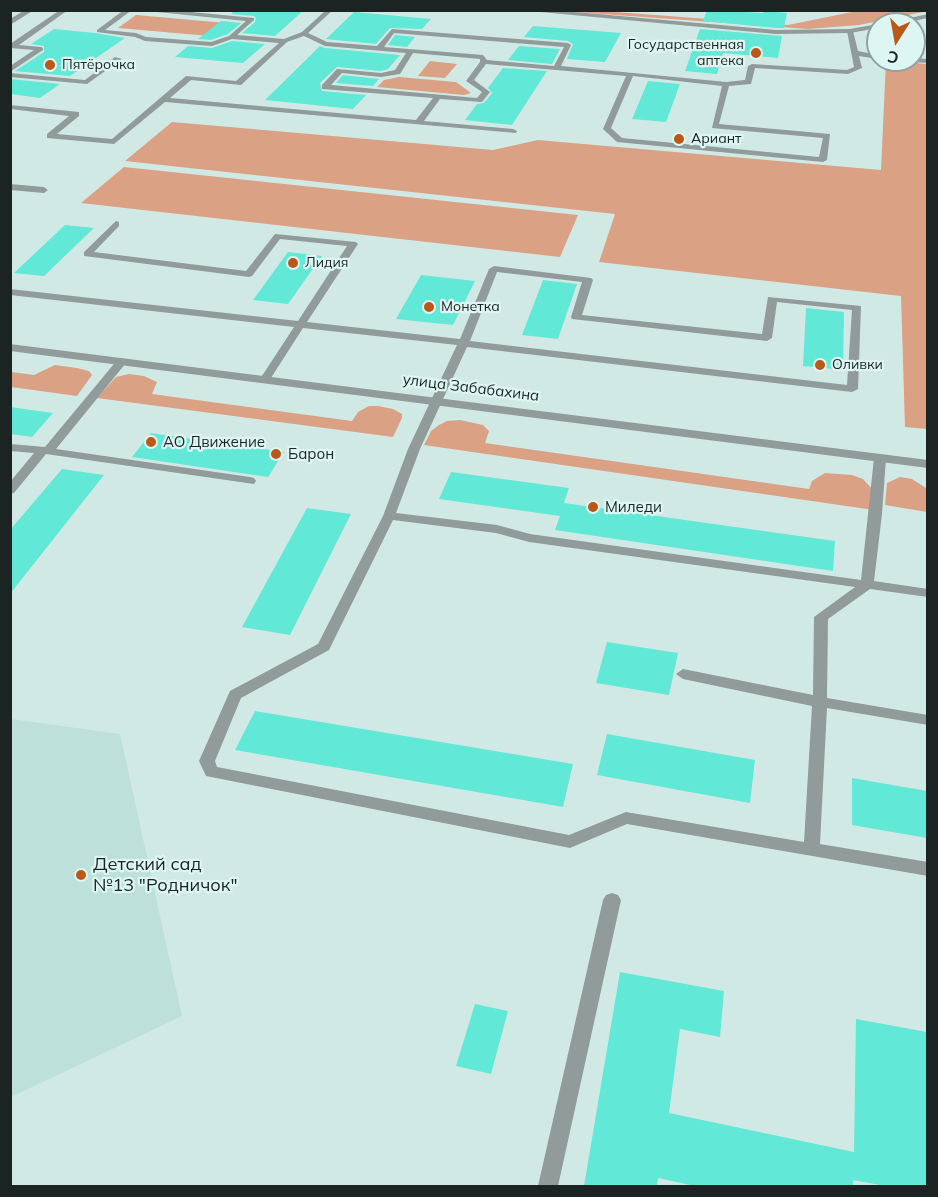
<!DOCTYPE html>
<meta charset="utf-8">
<style>
body{margin:0}
#map{position:relative;width:938px;height:1197px;overflow:hidden;background:#d1e9e5;font-family:Mulish,sans-serif}
canvas{display:block}
.frame{position:absolute;inset:0;border:12px solid #1b2423;pointer-events:none}
.north{position:absolute;left:866px;top:12px;width:60px;height:60px;box-sizing:border-box;background:#def6f2;border:2px solid #90a29f;border-radius:50%;rotate:191deg;font-size:16px;font-weight:700;line-height:24px;text-align:center;color:#1b2423}
.north::after{content:'';display:block;margin:auto;width:21px;height:27px;background:#ba5819;clip-path:polygon(50% 0,100% 100%,50% 72%,0 100%)}
</style>
<div id="map">
<canvas width="938" height="1197"></canvas>
<div class="frame"></div>
<div class="north">С</div>
</div>
<script>
const g = document.querySelector('canvas').getContext('2d');
g.lineJoin = 'round';
function fillPath(path, color) { g.fillStyle = color; g.fill(path, 'evenodd'); }
const poly = rows => new Path2D(rows.map(r => 'M' + r).join(''));
function strokePath(path, color, width, dash) { g.strokeStyle = color; g.lineWidth = width; g.lineCap = dash ? 'butt' : 'round'; g.setLineDash(dash || []); g.stroke(path); }
function write(font, color, halo, rows, align = 'center') {
  g.font = font + ' Mulish,sans-serif'; g.lineWidth = 4.5; g.setLineDash([]); g.textBaseline = 'middle'; g.strokeStyle = halo; g.fillStyle = color; for (const [text, x, y, turn = 0] of rows) {
    g.save(); g.translate(x, y); g.rotate((+turn || 0) * Math.PI / 180); g.textAlign = isNaN(turn) ? turn : align; if (halo) g.strokeText(text, 0, 0); g.fillText(text, 0, 0); g.restore();
  }
}
fillPath(poly([
 [11,719,120,734,182,1016,11,1097]
]), '#bee0da');
fillPath(poly([
 [561,11,602,11,788,25,857,11,928,11,859,25,808,29],
 [136,15,226,23,210,36,118,28],
 [430,61,457,64,445,78,418,76],
 [886,61,927,64,927,429,905,427,901,296,599,262,615,214,125,161,172,122,493,150,538,140,881,170],
 [399,77,456,82,471,93,464,95,377,87,384,80],
 [124,167,578,215,560,257,81,203],
 [55,365,77,368,89,371,92,375,77,396,11,387,11,372,34,375],
 [129,374,144,376,157,382,152,394,352,421,358,412,369,406,378,406,393,409,402,414,402,418,393,437,97,398,116,377],
 [460,420,483,425,489,431,485,443,809,489,812,481,825,473,852,475,863,479,875,492,874,510,424,445,431,431,439,425,447,421],
 [900,477,912,479,926,488,927,512,885,505,887,483]
]), '#dba184');
fillPath(poly([
 [235,10,304,10,275,36,242,33,255,22,256,18,254,16,231,14],
 [707,10,763,13,764,11,787,13,784,28,776,28,703,21],
 [354,12,431,19,422,29,390,28,376,44,326,39],
 [221,21,241,23,228,34,211,40,198,39],
 [533,26,621,33,605,62,567,59,573,44,568,41,524,37],
 [54,29,95,33,125,38,70,76,15,71,44,52,44,46,31,44],
 [700,29,782,36,778,58,723,53,717,74,685,71],
 [395,35,415,37,407,47,388,45],
 [232,41,265,44,243,63,175,57,188,46,212,48],
 [320,46,325,48,400,55,388,69,381,71,337,67,320,83,322,91,366,95,353,109,265,100],
 [519,46,560,49,552,64,508,60],
 [503,68,547,71,512,125,465,120,477,104,484,103,492,93,488,88],
 [343,75,379,79,373,86,336,83],
 [10,79,60,84,40,98,10,94],
 [648,81,680,84,666,122,632,119],
 [65,225,94,228,44,276,14,273],
 [288,252,322,256,288,304,253,300],
 [421,275,475,281,453,325,396,319],
 [543,280,577,284,558,339,522,335],
 [806,308,844,312,843,370,803,366],
 [10,407,53,413,32,437,10,434],
 [151,433,284,452,268,477,132,457],
 [62,469,104,475,10,594,10,530],
 [451,472,569,488,564,503,835,541,833,571,555,530,560,516,439,499],
 [307,508,351,514,290,635,242,627],
 [607,642,678,653,669,695,596,683],
 [255,711,573,764,563,807,235,750],
 [607,734,755,760,750,803,597,775],
 [852,778,927,791,927,838,852,825],
 [620,972,724,991,720,1037,680,1029,669,1113,854,1152,856,1019,927,1032,927,1186,885,1186,853,1180,853,1186,695,1186,658,1178,657,1186,584,1186],
 [475,1004,508,1011,491,1074,456,1066]
]), '#62e8d6');
fillPath(poly([
 [60,10,68,10,19,45,41,47,43,48,43,50,10,72,10,66,34,50,10,48,10,44,60,10],
 [124,10,132,10,105,30,136,33,146,37,211,42,229,36,246,21,137,10,171,10,254,18,254,20,237,35,284,39,302,32,326,10,333,10,308,33,327,42,377,46,392,29,568,43,571,45,561,66,726,82,745,80,748,66,752,64,847,70,854,67,847,31,850,29,853,31,858,51,878,55,878,59,859,56,862,68,848,74,755,68,751,84,729,86,719,124,830,134,827,160,823,162,617,142,603,129,626,76,486,64,474,80,490,92,482,102,440,99,424,121,513,129,517,131,516,133,165,102,114,144,47,138,47,134,69,116,10,109,10,105,79,112,79,116,57,134,112,139,186,76,236,81,279,43,232,39,212,46,145,41,135,37,97,32,97,30,124,10],
 [394,33,564,47,554,66,487,60,483,55,384,47,394,33],
 [304,36,325,46,406,53,395,70,381,73,337,69,322,85,322,89,433,98,416,120,170,98,191,80,241,85,287,42,304,36],
 [413,53,480,59,480,62,466,81,482,92,477,98,331,85,342,73,381,77,400,74,413,53],
 [633,76,722,86,712,128,823,138,819,157,622,138,611,128,633,76],
 [115,57,122,59,87,84,10,77,10,73,85,80,115,57],
 [914,58,928,59,928,63,911,62,910,60,914,60,914,58],
 [10,184,44,187,48,190,44,193,10,190,10,184],
 [116,221,119,222,119,226,94,252,246,271,275,234,356,242,358,244,307,322,460,339,489,269,494,266,591,278,593,280,582,315,762,334,768,297,861,306,858,389,852,392,467,347,420,449,396,513,497,525,530,534,861,580,874,458,876,455,884,455,886,458,882,514,874,581,928,589,928,597,870,589,828,619,827,698,928,715,928,725,827,708,820,844,928,862,928,876,627,824,570,848,206,776,199,761,230,691,318,644,383,516,408,449,457,345,303,328,269,381,265,382,260,379,294,327,10,295,10,289,298,321,347,246,280,239,252,276,249,277,84,256,84,252,116,221],
 [497,272,582,282,571,317,572,319,767,341,772,338,777,302,852,310,847,385,470,341,497,272],
 [393,520,496,533,529,542,855,587,814,617,813,695,683,669,676,674,683,679,812,706,804,842,626,812,569,835,217,767,215,761,241,698,329,650,393,520],
 [122,358,127,361,126,363,56,449,250,477,254,478,256,481,254,484,46,454,14,493,10,494,10,482,34,453,10,451,10,444,45,447,118,359,122,358],
 [612,893,618,895,621,900,558,1186,538,1186,603,900,606,895,612,893]
]), '#919b99');
fillPath(poly([
 [25,10,34,10,10,25,10,19,25,10],
 [519,10,553,10,776,30,850,29,878,24,879,24,878,28,850,33,776,34,519,10],
 [928,14,928,18,898,24,883,24,928,14],
 [10,344,928,460,928,468,10,351,10,344]
]), '#919b99');
for (const [x, y, r, color] of [
 [756,53,6,"#ba5819"],
 [50,65,6,"#ba5819"],
 [679,139,6,"#ba5819"],
 [293,263,6,"#ba5819"],
 [429,307,6,"#ba5819"],
 [820,365,6,"#ba5819"],
 [151,442,6,"#ba5819"],
 [276,454,6,"#ba5819"],
 [593,507,6,"#ba5819"],
 [81,875,6,"#ba5819"]
]) { const dot = new Path2D(); dot.arc(x, y, r, 0, 2 * Math.PI); g.fillStyle = color; g.fill(dot); strokePath(dot, '#def6f2', 2); }
write('14px', '#1b2423', '#def6f2', [
 ["Государственная",744,45,"right"],
 ["аптека",744,61,"right"],
 ["Пятёрочка",62,65],
 ["Ариант",691,139],
 ["Лидия",305,263],
 ["Монетка",441,307],
 ["Оливки",832,365]
], 'left');
write('15px', '#1b2423', '#def6f2', [
 ["улица Забабахина",471,388,7]
]);
write('15px', '#1b2423', '#def6f2', [
 ["АО Движение",163,442],
 ["Барон",288,454],
 ["Миледи",605,507]
], 'left');
write('18px', '#1b2423', '#def6f2', [
 ["Детский сад",93,865],
 ["№13 \"Родничок\"",93,886]
], 'left');
</script>
